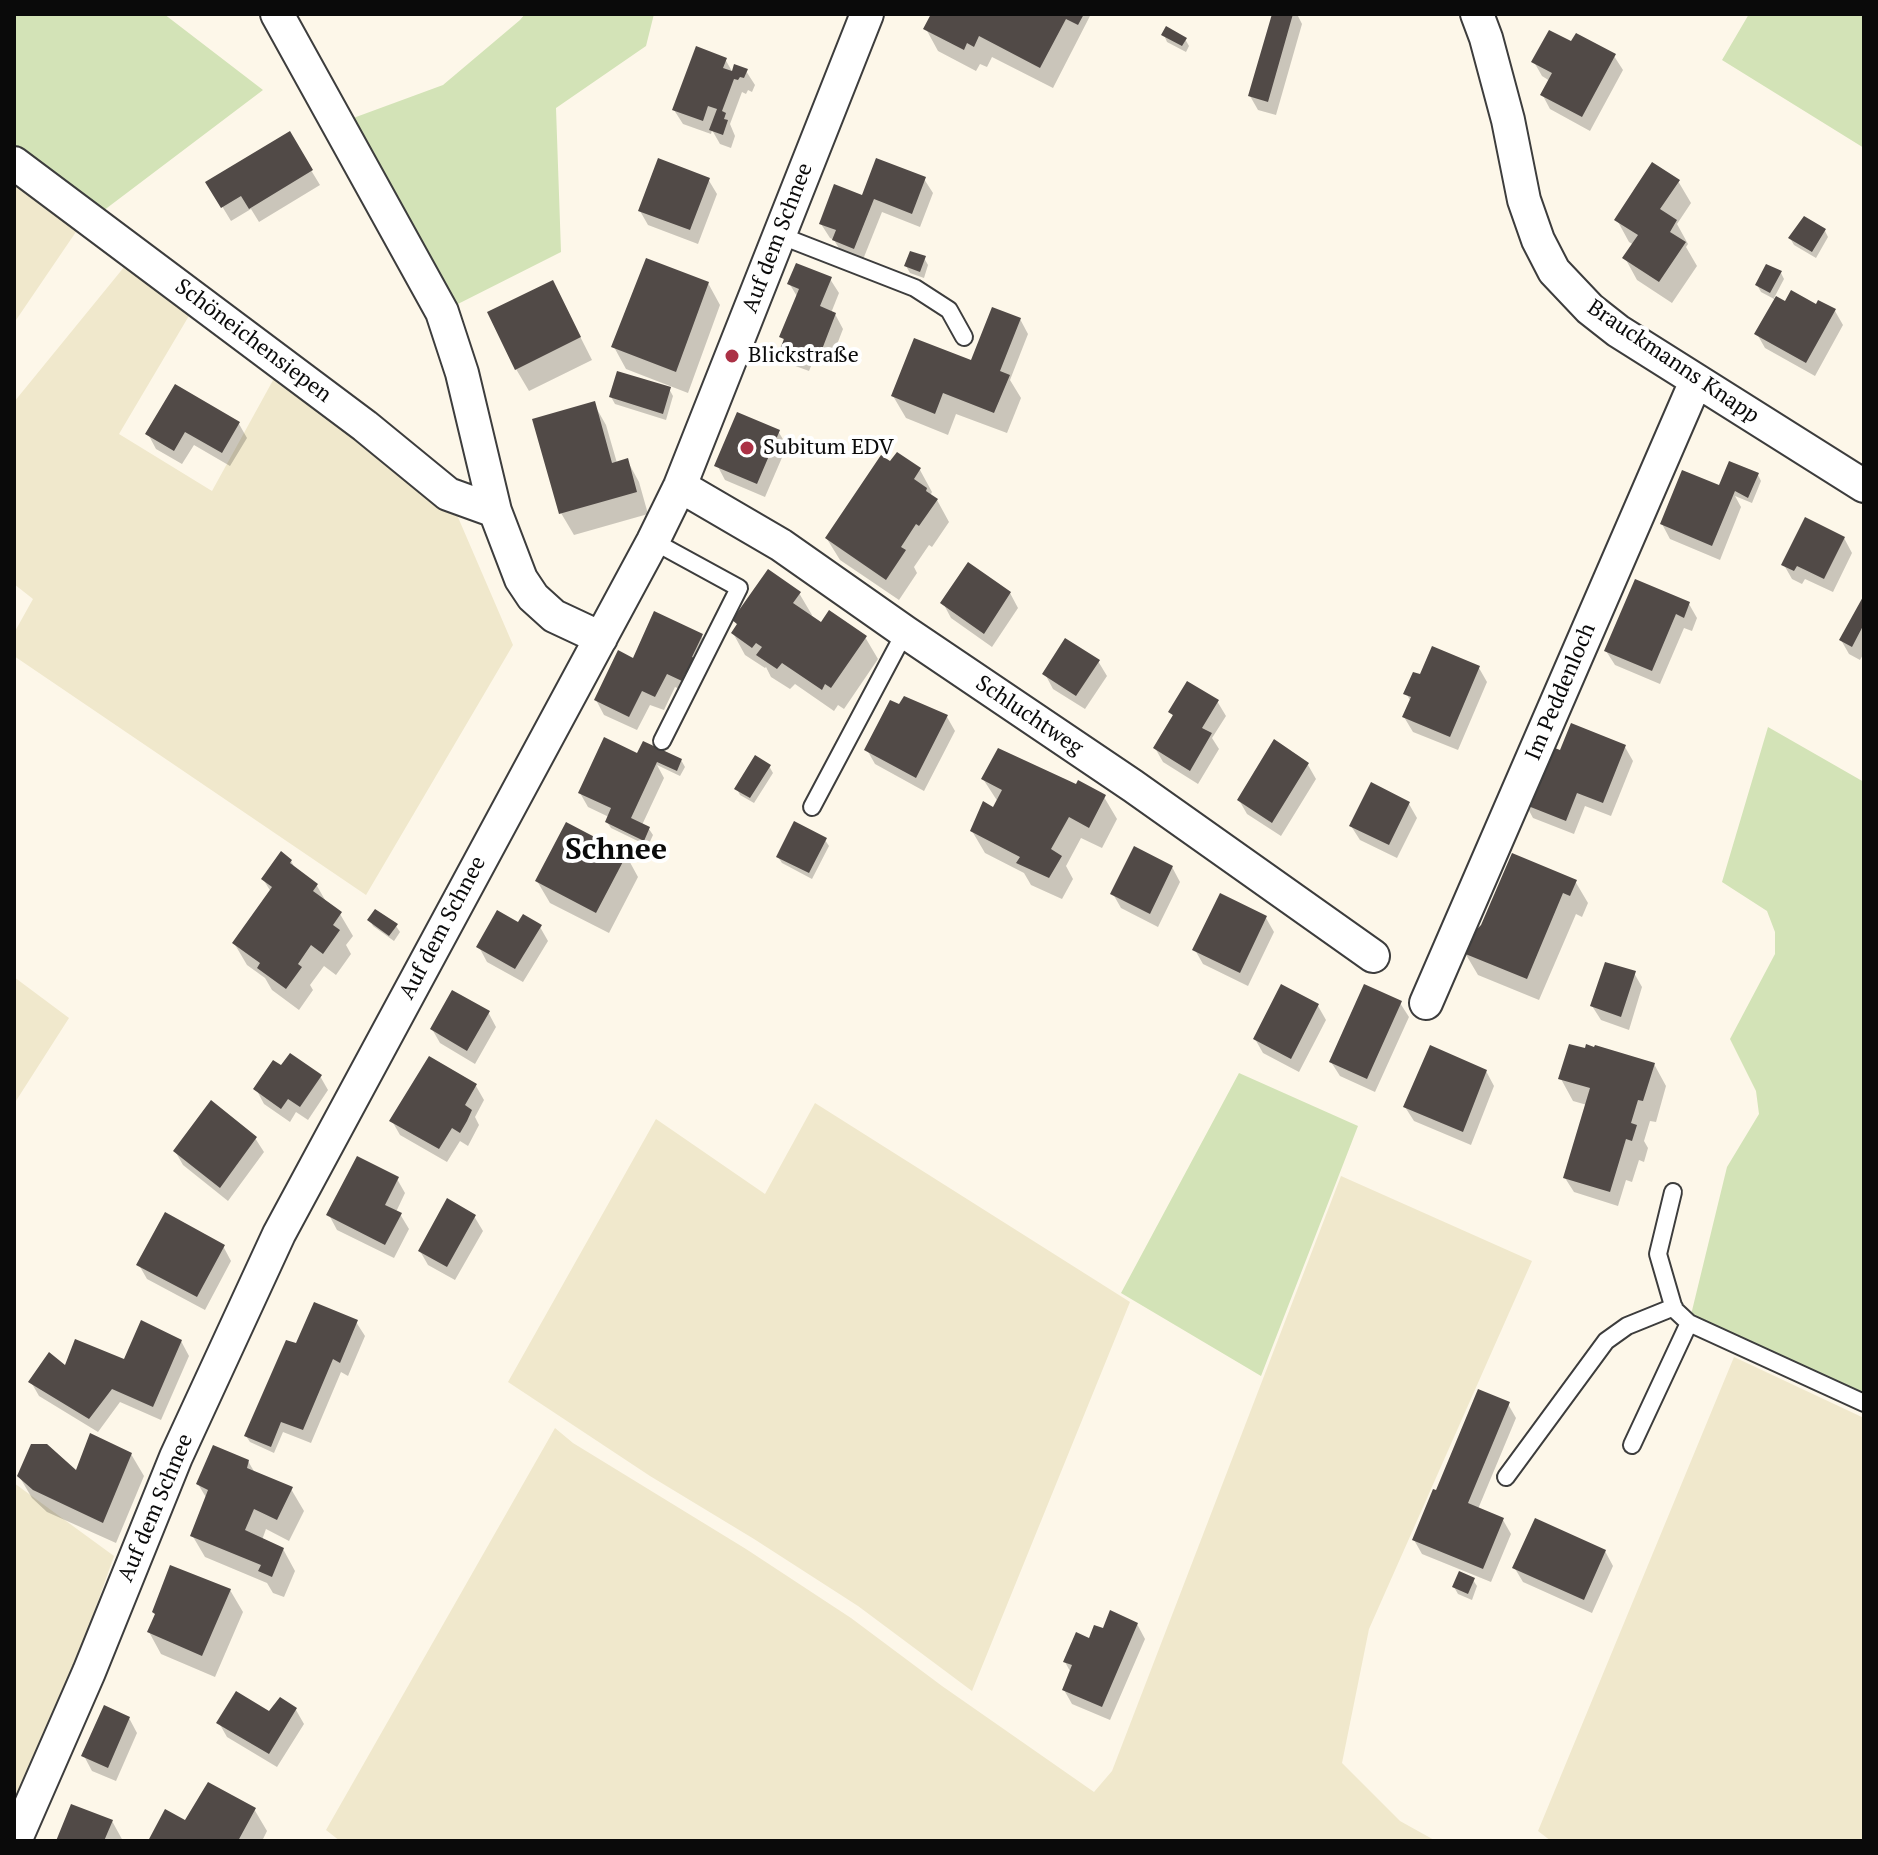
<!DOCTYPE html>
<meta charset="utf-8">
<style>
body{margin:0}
#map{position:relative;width:1878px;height:1855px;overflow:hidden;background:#fdf7e9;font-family:"PT Serif",serif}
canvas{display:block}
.frame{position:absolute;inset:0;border:16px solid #0a0a0a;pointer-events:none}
</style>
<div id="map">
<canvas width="1878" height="1855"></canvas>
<div class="frame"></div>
</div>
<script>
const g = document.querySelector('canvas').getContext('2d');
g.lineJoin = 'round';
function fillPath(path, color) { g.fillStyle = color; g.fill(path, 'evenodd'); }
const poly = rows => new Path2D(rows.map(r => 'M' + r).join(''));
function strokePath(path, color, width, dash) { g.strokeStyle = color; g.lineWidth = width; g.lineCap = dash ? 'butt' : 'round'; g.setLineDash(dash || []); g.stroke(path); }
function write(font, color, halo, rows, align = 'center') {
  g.font = font + ' "PT Serif",serif'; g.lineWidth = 8; g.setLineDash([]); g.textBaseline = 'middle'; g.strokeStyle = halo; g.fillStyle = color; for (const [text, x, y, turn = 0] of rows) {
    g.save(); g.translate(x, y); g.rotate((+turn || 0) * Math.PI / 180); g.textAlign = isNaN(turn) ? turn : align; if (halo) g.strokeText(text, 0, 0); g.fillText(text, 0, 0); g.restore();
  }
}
fillPath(poly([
 [14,174,82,223,14,323],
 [129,261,193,309,119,434,212,491,277,373,448,494,513,645,366,895,14,656,14,633,33,599,14,584,14,402],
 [14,977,69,1018,14,1104],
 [815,1103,1130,1302,972,1691,858,1606,754,1539,650,1476,508,1382,656,1119,765,1194],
 [1341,1176,1532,1261,1369,1629,1342,1763,1400,1821,1436,1841,340,1841,326,1830,555,1428,573,1443,746,1549,851,1618,942,1686,1094,1792,1112,1771],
 [1734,1357,1864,1418,1864,1841,1551,1841,1538,1831],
 [14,1483,114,1556,14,1839]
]), '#f0e8cc');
fillPath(poly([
 [14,14,164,14,263,90,99,214,14,150],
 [525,14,654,14,646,46,556,108,561,252,442,312,337,124,443,85,520,20],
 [1749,14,1864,14,1864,148,1722,60],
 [1768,727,1864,782,1864,1403,1689,1323,1727,1167,1759,1114,1756,1091,1730,1039,1775,954,1775,932,1767,911,1722,882],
 [1239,1073,1358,1126,1261,1376,1121,1293]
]), '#d3e3b7');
fillPath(poly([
 [934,14,1091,14,1053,88,992,57,987,67,980,64,976,71,938,51,926,29],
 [1274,14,1297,14,1302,24,1276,115,1258,110,1250,96],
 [1164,35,1185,39,1189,46,1186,52,1167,42],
 [1572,44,1614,56,1623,70,1590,131,1550,109,1542,94,1550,81,1542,76,1534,62],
 [725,59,733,73,746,71,755,85,752,92,748,90,746,94,742,92,730,124,735,136,731,148,720,144,712,130,711,134,683,124,674,110],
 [289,134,320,185,259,222,251,209,231,221,208,183],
 [708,179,717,194,698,244,648,225,640,211],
 [924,179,933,193,920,227,882,212,862,262,843,255,834,240,830,238,821,224,863,197],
 [1678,181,1691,203,1677,224,1688,244,1686,247,1697,266,1672,303,1637,280,1625,258,1634,245,1629,242,1617,220],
 [1825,231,1828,237,1816,258,1794,245,1790,238],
 [924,258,928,265,924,278,910,273,906,266],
 [1781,273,1784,279,1774,298,1785,304,1817,307,1835,311,1843,325,1815,376,1765,348,1757,334,1776,300,1761,292,1757,285],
 [830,279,839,293,831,313,835,314,843,329,829,365,814,359,809,371,790,364,782,349,785,343,782,337,798,298,789,283],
 [553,283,592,360,529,391,516,369],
 [708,283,720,305,688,393,626,369,614,347],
 [1020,319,1028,334,1010,380,1021,398,1007,433,956,414,948,435,906,418,893,396,976,364],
 [668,387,673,396,666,420,615,404,611,397],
 [594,404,606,425,617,463,627,460,639,482,648,514,574,535,561,513,535,421],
 [239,424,247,438,230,466,194,445,182,464,156,449,148,434],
 [778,431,787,446,765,497,725,480,717,465],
 [890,464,920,470,932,492,930,496,937,500,949,522,932,547,929,545,914,567,917,573,899,600,840,560,827,539],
 [1758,475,1761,481,1752,503,1735,496,1741,507,1720,560,1670,539,1662,524,1720,488],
 [1844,538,1852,553,1833,592,1805,579,1802,584,1792,579,1784,565],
 [799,593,812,615,810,618,821,625,865,637,878,659,844,709,838,705,834,711,795,684,790,689,771,677,766,667,765,668,745,655,733,633,738,626,734,620],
 [1010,593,1018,608,992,647,951,618,943,603],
 [1864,599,1864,653,1860,660,1849,654,1841,640],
 [1689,604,1697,618,1692,631,1684,628,1660,684,1615,665,1606,651],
 [701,635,709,650,690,694,675,687,664,710,650,705,637,730,604,715,596,700,634,660],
 [1098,661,1107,676,1085,709,1053,689,1045,674],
 [1479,668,1487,682,1458,750,1413,732,1404,717,1411,702,1406,693],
 [1217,701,1226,716,1212,738,1219,749,1198,784,1163,762,1155,748,1174,718,1171,712],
 [947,717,955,731,924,791,875,764,867,750],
 [1625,747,1633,761,1611,816,1585,806,1574,834,1533,818,1525,803],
 [642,757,681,760,685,767,680,776,657,765,664,778,642,825,649,829,653,835,648,846,611,828,607,822,609,817,588,807,580,793],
 [1308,765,1316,779,1281,836,1247,814,1239,800],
 [769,766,773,773,754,803,740,795,737,789],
 [983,779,1104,797,1117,819,1102,848,1081,838,1066,866,1073,879,1062,899,1031,885,1024,873,985,853,972,831,994,810,998,802],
 [1409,804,1417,818,1397,858,1360,840,1351,826],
 [825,840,829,846,812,879,782,863,778,857],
 [626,855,638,877,609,933,550,903,537,881],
 [291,861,296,870,317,886,328,905,340,914,353,936,346,945,351,954,336,975,324,966,310,985,313,990,299,1010,272,990,265,978,247,965,234,943,271,892,263,879],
 [1172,867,1180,882,1158,927,1121,908,1113,894],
 [1575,881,1588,903,1582,917,1576,914,1539,1000,1478,975,1465,953],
 [1266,918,1274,932,1248,986,1203,964,1195,950],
 [370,920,396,926,400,932,394,941,373,926],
 [519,924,540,927,548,941,523,982,487,962,479,947],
 [1634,973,1642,987,1629,1030,1601,1020,1592,1006],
 [1400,1003,1409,1017,1375,1092,1340,1076,1331,1062],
 [1318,1006,1326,1020,1299,1072,1263,1053,1255,1039],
 [488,1012,496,1027,475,1064,440,1043,432,1029],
 [1654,1064,1666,1086,1656,1122,1650,1121,1644,1141,1648,1148,1644,1162,1639,1160,1632,1182,1626,1180,1618,1206,1574,1192,1565,1178,1587,1105,1573,1101,1561,1079],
 [281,1068,320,1076,328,1090,308,1120,296,1112,290,1122,264,1104,256,1089],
 [1486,1071,1494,1086,1471,1145,1414,1121,1405,1107],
 [476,1086,484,1100,475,1117,479,1125,468,1146,460,1141,447,1162,400,1135,392,1121],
 [255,1138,264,1152,228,1201,183,1165,175,1151],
 [397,1179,405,1193,396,1212,400,1214,409,1229,394,1258,337,1230,329,1215],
 [474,1216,483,1231,455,1280,428,1265,420,1251],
 [223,1246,231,1261,205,1310,147,1279,139,1265],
 [356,1322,365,1336,348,1376,341,1372,311,1443,283,1432,274,1453,250,1442,246,1436,297,1346],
 [181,1341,189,1356,161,1420,120,1402,98,1432,39,1396,31,1382,66,1368,126,1361],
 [1508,1404,1516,1418,1478,1509,1503,1520,1511,1534,1491,1582,1422,1554,1414,1540,1437,1492],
 [131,1454,144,1476,116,1543,47,1512,32,1498,19,1476,76,1473],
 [248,1461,255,1473,291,1489,304,1511,289,1541,266,1529,262,1540,283,1549,295,1571,284,1597,273,1593,267,1583,205,1557,192,1535,207,1499,198,1484],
 [1605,1551,1613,1566,1592,1613,1523,1582,1514,1567],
 [1473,1580,1477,1586,1472,1600,1458,1594,1454,1587],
 [230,1590,243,1612,215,1677,161,1654,149,1632],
 [1137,1624,1145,1639,1110,1720,1072,1704,1064,1690,1071,1673,1065,1662,1104,1631],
 [296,1710,304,1724,277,1767,227,1737,219,1723],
 [129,1718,137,1733,116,1781,92,1771,84,1756],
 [254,1809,267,1831,262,1841,150,1841,186,1823],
 [112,1821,123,1841,58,1841]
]), '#0003');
fillPath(poly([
 [931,14,1084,14,1078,25,1066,19,1040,68,979,36,974,47,967,43,964,50,923,29],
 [1272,14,1293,14,1268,102,1248,96],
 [1166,26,1187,38,1182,46,1161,35],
 [1549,30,1571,41,1576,33,1616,54,1582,117,1540,95,1552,73,1531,62],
 [696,46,727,58,723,68,732,71,734,64,748,69,744,78,740,77,738,80,734,79,722,111,726,113,724,119,728,120,723,135,709,130,717,109,708,106,703,121,672,110],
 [290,131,313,170,249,209,241,196,221,208,205,182],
 [658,158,710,178,690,230,638,211],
 [876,158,926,177,912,214,874,199,854,249,832,240,836,230,819,224,834,184,862,195],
 [1652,162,1680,180,1660,209,1677,220,1670,232,1686,242,1659,282,1622,258,1638,235,1614,220],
 [1804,216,1826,229,1812,252,1788,238],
 [910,251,926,256,920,272,904,266],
 [646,258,709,282,676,372,611,347],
 [796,263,832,277,820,306,836,313,821,352,806,346,801,358,780,349,784,339,779,337,799,289,787,284],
 [1766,264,1782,271,1770,293,1755,285],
 [553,280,581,337,515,370,487,312],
 [1791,290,1816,304,1818,300,1836,309,1806,363,1754,334,1776,296,1785,301],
 [992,307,1021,318,1000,371,1010,375,994,413,943,393,935,414,891,396,914,338,971,360],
 [617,371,671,387,663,414,609,397],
 [175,384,240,422,222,453,185,432,174,451,145,434],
 [595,401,612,463,628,458,637,492,559,514,532,419],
 [737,412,780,430,757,484,714,466],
 [897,452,921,468,914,479,927,488,926,491,938,499,919,526,916,524,901,547,906,550,886,580,825,538,881,455,890,461],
 [1729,461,1759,473,1748,498,1735,491,1712,546,1660,524,1682,470,1719,485],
 [1805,517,1845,537,1824,579,1797,566,1794,571,1781,565],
 [968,562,1011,592,984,634,940,603],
 [768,569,801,592,793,603,821,622,829,610,867,636,831,688,825,684,822,690,782,663,777,669,756,655,762,647,756,643,752,648,731,633,737,624,732,620],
 [1635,579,1690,602,1684,618,1676,614,1652,671,1604,651],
 [1864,595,1864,624,1852,647,1839,640],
 [654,611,703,634,692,657,697,659,689,675,685,674,682,681,667,674,655,697,642,691,629,717,594,700,618,650,633,658],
 [1065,638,1100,660,1076,696,1042,674],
 [1432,646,1480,666,1450,737,1402,717,1411,697,1403,694,1413,672,1420,674],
 [1187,681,1219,700,1202,728,1212,733,1190,771,1153,748,1173,715,1168,712],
 [904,696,948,715,916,778,864,750,890,700,899,704],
 [1571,723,1626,745,1603,803,1577,793,1566,821,1523,804,1547,745,1560,750],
 [604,737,637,753,643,741,682,759,677,771,657,762,631,818,650,827,644,841,605,822,611,808,578,793],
 [1274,739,1309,763,1272,823,1237,800],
 [998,748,1076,784,1078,780,1106,795,1089,828,1069,817,1051,849,1062,856,1049,878,1016,863,1020,857,970,831,983,801,993,807,1002,790,981,779],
 [755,755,771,765,750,798,734,789],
 [1371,782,1410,802,1389,845,1349,826],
 [794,821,827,838,809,873,776,857],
 [566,822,627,854,596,913,535,881],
 [1134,846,1173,866,1150,914,1110,894],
 [281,851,292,860,290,863,318,884,313,891,342,912,333,925,340,930,323,954,311,945,298,964,302,967,286,989,257,968,260,963,232,943,272,887,261,879],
 [1512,853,1577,880,1570,896,1563,893,1527,979,1463,953,1472,934,1481,925],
 [1220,893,1267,916,1240,973,1192,950],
 [375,909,398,924,389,936,367,920],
 [497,910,518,922,523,914,542,925,515,969,476,947],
 [1605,962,1636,971,1621,1017,1590,1006],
 [1281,984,1319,1004,1291,1059,1253,1039],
 [1364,984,1402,1001,1367,1079,1329,1062],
 [452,990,490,1011,467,1051,430,1029],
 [1569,1044,1585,1048,1586,1044,1594,1047,1595,1045,1655,1063,1643,1101,1638,1100,1631,1123,1637,1125,1632,1141,1626,1139,1610,1192,1563,1178,1590,1088,1558,1079],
 [1430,1045,1487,1070,1463,1132,1403,1107],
 [290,1053,322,1075,300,1107,288,1099,281,1109,253,1089,273,1060,281,1065],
 [429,1056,477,1084,465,1105,472,1110,467,1121,460,1133,452,1128,439,1149,389,1121],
 [211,1100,257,1137,220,1188,173,1151],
 [357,1156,399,1177,385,1205,402,1213,385,1245,326,1215],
 [447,1198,476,1215,447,1267,418,1251],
 [165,1212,225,1245,197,1297,136,1265],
 [314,1302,358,1320,340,1363,333,1359,303,1430,281,1422,271,1447,244,1436,286,1340,296,1343],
 [141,1320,182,1340,153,1407,112,1389,89,1419,28,1382,49,1352,65,1365,75,1339,124,1359],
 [1478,1389,1510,1402,1468,1503,1504,1518,1483,1569,1412,1540,1433,1489,1436,1490],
 [90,1433,132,1453,103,1523,33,1490,17,1476,31,1444,47,1444,76,1470],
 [213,1445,249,1460,247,1468,293,1487,277,1520,254,1509,245,1530,284,1548,272,1577,258,1571,261,1565,190,1536,208,1490,196,1484],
 [1535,1518,1606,1550,1584,1600,1512,1568],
 [170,1565,231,1589,202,1656,147,1632,155,1614,152,1612],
 [1459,1571,1475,1578,1468,1594,1452,1587],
 [1110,1610,1138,1623,1102,1707,1062,1690,1072,1665,1063,1662,1076,1632,1089,1638,1094,1625,1103,1628],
 [236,1691,269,1711,280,1697,297,1708,269,1754,216,1723],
 [104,1705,130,1717,108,1768,81,1756],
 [208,1782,256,1808,238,1841,148,1841,165,1809,185,1820],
 [71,1804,113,1820,104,1841,56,1841]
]), '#514a47');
const service = poly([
 [779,235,915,288,949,310,964,337],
 [653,541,739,588,662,741],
 [812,807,905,632],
 [1673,1192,1658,1254,1674,1309,1689,1323,1864,1403],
 [1632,1445,1689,1323],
 [1506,1477,1606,1341,1627,1326,1674,1307]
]);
const minor = poly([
 [277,14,442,312,462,373,495,511,521,579,533,597,554,616,601,638],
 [1477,14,1486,38,1508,120,1524,200,1538,240,1554,271,1590,309,1618,331,1864,486],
 [14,163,365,426,448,494,495,511],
 [680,486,781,545,905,632,1133,786,1373,956],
 [1426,1003,1696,381],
 [15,1841,89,1672,176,1457,279,1234,653,541,680,486,867,14]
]);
strokePath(service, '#3d3d3d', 20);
strokePath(minor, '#3d3d3d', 36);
strokePath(service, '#fff', 16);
strokePath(minor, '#fff', 32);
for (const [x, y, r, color] of [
 [732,356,8,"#ab3145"],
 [747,448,8,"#ab3145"]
]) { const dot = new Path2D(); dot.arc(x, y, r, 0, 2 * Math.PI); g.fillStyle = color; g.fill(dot); strokePath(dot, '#fff', 3); }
write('22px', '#0a0a0a', '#fff', [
 ["Auf dem Schnee",778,238,-69],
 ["Schöneichensiepen",253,341,37],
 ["Brauckmanns Knapp",1673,362,34],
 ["Im Peddenloch",1561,692,-67],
 ["Schluchtweg",1029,716,34],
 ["Auf dem Schnee",443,928,-62],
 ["Auf dem Schnee",156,1508,-67]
]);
write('22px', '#0a0a0a', '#fff', [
 ["Blickstraße",748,356],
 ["Subitum EDV",763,448]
], 'left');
write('bold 30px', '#0a0a0a', '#fff', [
 ["Schnee",616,850]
]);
</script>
